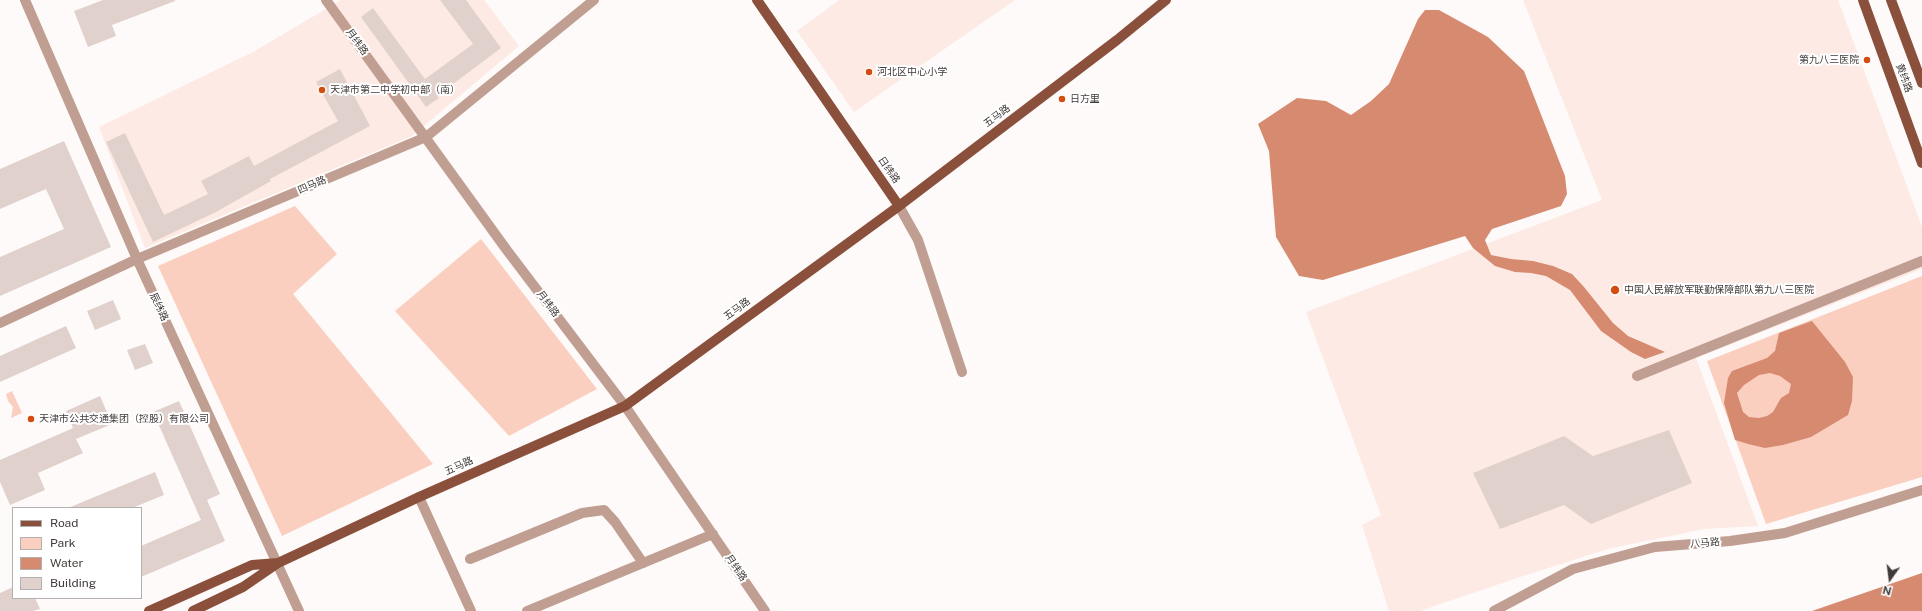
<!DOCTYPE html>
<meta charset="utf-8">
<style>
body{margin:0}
#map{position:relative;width:1922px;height:611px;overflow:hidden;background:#fdfaf9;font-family:"Public Sans",sans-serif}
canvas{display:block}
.legend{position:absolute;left:12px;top:507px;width:130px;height:92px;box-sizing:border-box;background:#fff;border:1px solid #b3b0af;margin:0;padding:5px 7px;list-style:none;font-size:12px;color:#403a38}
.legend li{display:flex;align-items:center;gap:8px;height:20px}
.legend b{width:20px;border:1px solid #b3b0af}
.north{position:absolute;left:1870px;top:559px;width:40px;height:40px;-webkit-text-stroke:3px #fff;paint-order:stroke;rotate:194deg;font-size:11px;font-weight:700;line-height:16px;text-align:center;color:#403a38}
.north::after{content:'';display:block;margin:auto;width:14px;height:18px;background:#403a38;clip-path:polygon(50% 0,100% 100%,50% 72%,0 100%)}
</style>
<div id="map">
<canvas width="1922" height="611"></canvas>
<ul class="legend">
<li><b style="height:5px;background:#8a503b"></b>Road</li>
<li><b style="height:11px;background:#facfc0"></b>Park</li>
<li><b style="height:11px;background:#d68b70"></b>Water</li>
<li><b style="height:11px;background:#e1d1cc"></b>Building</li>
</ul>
<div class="north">N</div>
</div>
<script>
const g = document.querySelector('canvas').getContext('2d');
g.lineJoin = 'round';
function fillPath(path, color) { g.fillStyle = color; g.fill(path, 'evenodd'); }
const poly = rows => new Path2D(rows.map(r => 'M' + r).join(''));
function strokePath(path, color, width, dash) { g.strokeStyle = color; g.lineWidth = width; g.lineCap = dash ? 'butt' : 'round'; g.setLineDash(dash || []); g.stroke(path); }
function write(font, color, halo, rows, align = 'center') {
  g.font = font + ' "Public Sans","Noto Sans SC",sans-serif'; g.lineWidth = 4; g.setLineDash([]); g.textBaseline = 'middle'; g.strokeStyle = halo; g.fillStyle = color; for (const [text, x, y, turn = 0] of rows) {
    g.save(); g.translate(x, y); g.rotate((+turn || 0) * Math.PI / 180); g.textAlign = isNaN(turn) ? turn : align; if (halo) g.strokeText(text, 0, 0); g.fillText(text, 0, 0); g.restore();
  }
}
fillPath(poly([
 [341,0,484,0,519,46,412,136,145,248,99,127,253,52],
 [839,0,1015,0,854,112,797,31],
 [1523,0,1838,0,1922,227,1922,269,1696,358,1758,526,1704,529,1608,549,1517,578,1420,611,1389,611,1362,525,1381,515,1306,312,1602,200]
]), '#feeae4');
fillPath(poly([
 [295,206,337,254,293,294,433,464,282,536,158,266],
 [481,239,597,389,509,436,395,311],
 [1922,276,1922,477,1766,524,1707,361],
 [12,391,22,413,11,418,13,407,8,401,6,394]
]), '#facfc0');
fillPath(poly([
 [1425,10,1439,10,1488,37,1524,71,1565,176,1567,194,1561,206,1492,229,1485,240,1491,255,1511,259,1533,261,1553,266,1572,274,1584,287,1613,323,1628,336,1665,352,1645,359,1631,352,1601,331,1570,290,1546,276,1531,273,1515,272,1495,266,1473,248,1465,236,1323,280,1299,276,1276,237,1269,151,1258,124,1297,98,1326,101,1351,115,1371,101,1389,84,1418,19],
 [1812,321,1845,362,1853,377,1852,401,1848,415,1811,437,1783,445,1765,448,1748,444,1735,440,1724,403,1728,378,1732,371,1767,358,1775,351,1779,333],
 [1770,373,1780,376,1791,384,1789,393,1781,398,1773,412,1767,416,1759,418,1749,417,1743,412,1737,393,1744,385,1759,375],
 [1922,573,1922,611,1812,611]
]), '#d68b70');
fillPath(poly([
 [103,0,175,0,175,1,112,25,116,36,88,47,74,11],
 [440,0,466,0,501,48,437,96,439,98,426,107,361,17,373,8,425,79,473,44],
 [340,69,370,126,270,179,271,181,216,212,153,242,106,142,125,133,164,215,208,194,201,181,249,156,254,166,338,121,316,82],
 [64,141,111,247,0,296,0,257,64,229,46,189,0,209,0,169],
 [113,300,121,319,95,330,87,311],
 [66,326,76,348,0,382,0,356],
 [145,344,153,363,135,370,127,350],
 [100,396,112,424,76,439,83,453,38,473,45,490,10,505,0,482,0,460,73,428,66,411],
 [179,401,220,494,207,500,225,541,141,577,141,546,201,520,153,412],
 [1669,430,1692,483,1591,524,1564,505,1500,529,1473,473,1564,436,1593,456],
 [155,472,164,495,132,508,68,508],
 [13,587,13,598,35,598,40,609,33,611,0,611,0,593]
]), '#e1d1cc');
strokePath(poly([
 [25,0,137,259,299,611],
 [326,0,506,249,625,406,765,611],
 [899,206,918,240,962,372],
 [0,323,137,259,426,137,594,0],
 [1637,376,1922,261],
 [419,497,471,611],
 [470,559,582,513,604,510,615,522,643,563],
 [527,611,713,534],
 [1494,611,1573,569,1655,547,1730,541,1785,533,1922,490]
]), '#c09e91', 10);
strokePath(poly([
 [757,0,899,206],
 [1863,0,1922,163],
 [1891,0,1922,83],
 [149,611,252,565,278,563],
 [193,611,243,587,278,563,419,497,625,406,899,206,1117,40,1166,0]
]), '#8a503b', 10);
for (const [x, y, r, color] of [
 [1867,60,4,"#d34d10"],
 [869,72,4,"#d34d10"],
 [322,90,4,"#d34d10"],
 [1062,99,4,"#d34d10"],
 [1615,290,5,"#d34d10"],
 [31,419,4,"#d34d10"]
]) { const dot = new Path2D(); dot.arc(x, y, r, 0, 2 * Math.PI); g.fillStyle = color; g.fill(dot); strokePath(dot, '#fff', 1.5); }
write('10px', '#403a38', '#fff', [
 ["月纬路",357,42,54],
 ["黄纬路",1904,78,70],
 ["五马路",997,116,-37],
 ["日纬路",889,170,55],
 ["四马路",312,185,-23],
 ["月纬路",548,304,53],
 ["辰纬路",159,307,65],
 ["五马路",737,309,-36],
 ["五马路",459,466,-24],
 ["八马路",1705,543,-5],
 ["月纬路",736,568,56]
]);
write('10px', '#403a38', '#fff', [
 ["第九八三医院",1859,60,"right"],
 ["河北区中心小学",877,72],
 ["天津市第二中学初中部（南）",330,90],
 ["日方里",1070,99],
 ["中国人民解放军联勤保障部队第九八三医院",1624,290],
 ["天津市公共交通集团（控股）有限公司",39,419]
], 'left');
</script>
